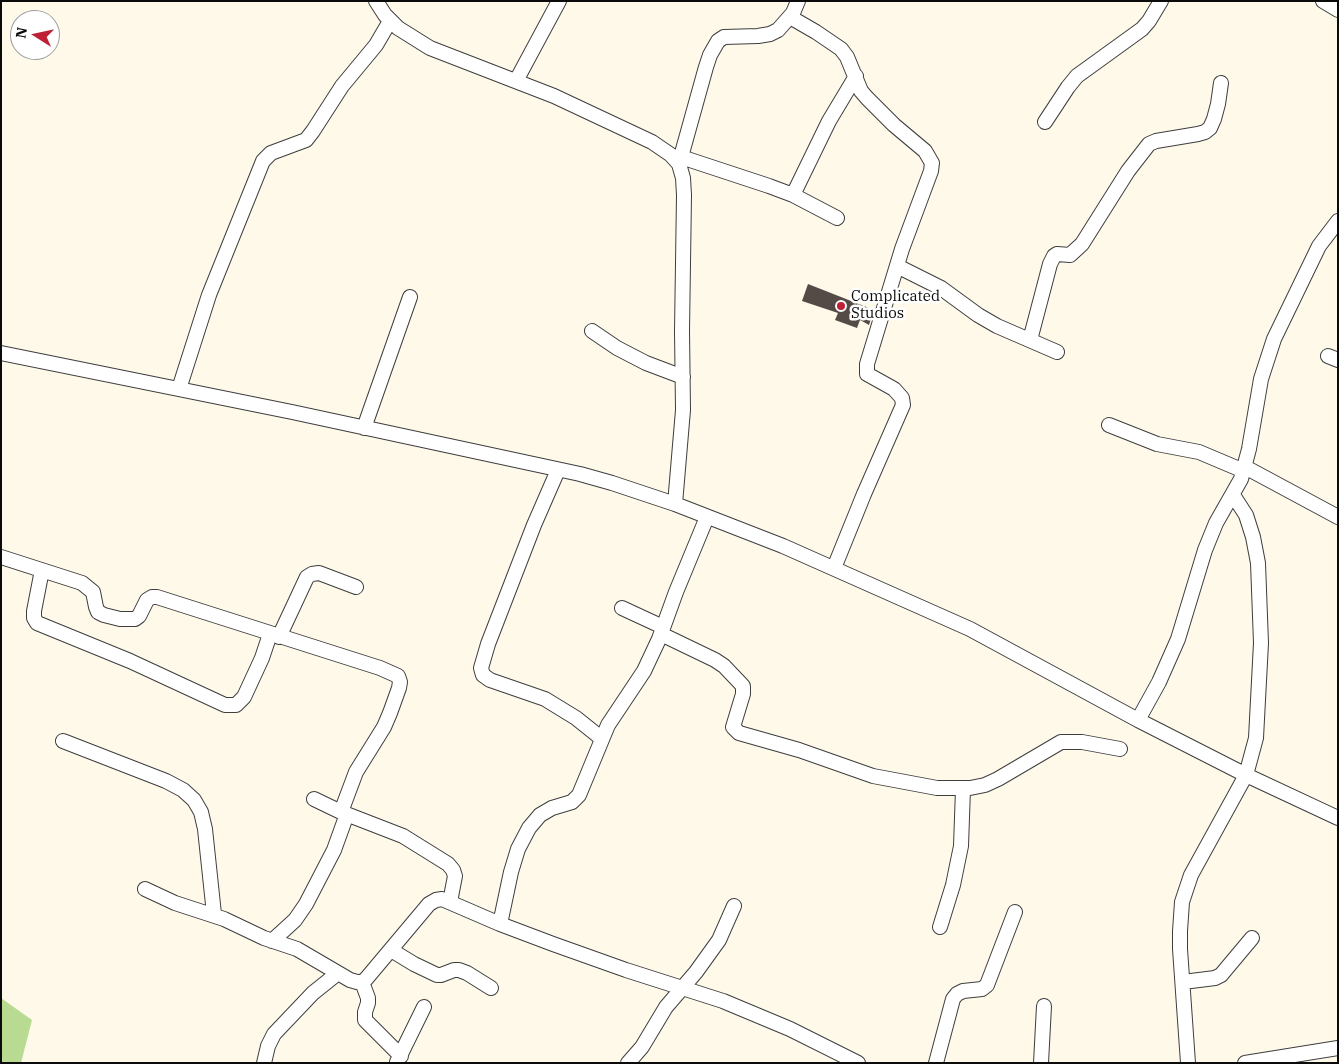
<!DOCTYPE html>
<style>
body{margin:0}
#map{position:relative;width:1339px;height:1064px;overflow:hidden;background:#fff9e9;font-family:"IBM Plex Serif",serif}
canvas{display:block}
.frame{position:absolute;inset:0;border:2px solid #0b0b0b;pointer-events:none}
.north{position:absolute;left:10px;top:10px;width:50px;height:50px;box-sizing:border-box;background:#fff;border:1px solid #9d9d9d;border-radius:50%;rotate:280deg;font-size:14px;font-weight:700;line-height:20px;text-align:center;color:#0b0b0b}
.north::after{content:'';display:block;margin:auto;width:18px;height:22px;background:#be2034;clip-path:polygon(50% 0,100% 100%,50% 72%,0 100%)}
</style>
<div id="map">
<canvas width="1339" height="1064"></canvas>
<div class="frame"></div>
<div class="north">N</div>
</div>
<script>
const g = document.querySelector('canvas').getContext('2d');
g.lineJoin = 'round';
function fillPath(path, color) { g.fillStyle = color; g.fill(path, 'evenodd'); }
const poly = rows => new Path2D(rows.map(r => 'M' + r).join(''));
function strokePath(path, color, width, dash) { g.strokeStyle = color; g.lineWidth = width; g.lineCap = dash ? 'butt' : 'round'; g.setLineDash(dash || []); g.stroke(path); }
function write(font, color, halo, rows, align = 'center') {
  g.font = font + ' "IBM Plex Serif",serif'; g.lineWidth = 5; g.setLineDash([]); g.textBaseline = 'middle'; g.strokeStyle = halo; g.fillStyle = color; for (const [text, x, y, turn = 0] of rows) {
    g.save(); g.translate(x, y); g.rotate((+turn || 0) * Math.PI / 180); g.textAlign = isNaN(turn) ? turn : align; if (halo) g.strokeText(text, 0, 0); g.fillText(text, 0, 0); g.restore();
  }
}
fillPath(poly([
 [1,998,32,1020,21,1063,1,1063]
]), '#b8db91');
fillPath(poly([
 [808,284,874,310,869,325,860,320,857,328,835,320,838,313,802,301]
]), '#544b47');
const minor = poly([
 [376,1,385,15,398,28,430,48,554,96,652,142,671,155,679,164,683,178,684,195,682,331,683,410,675,504],
 [1323,1,1338,10],
 [790,17,816,32,841,49,847,57,861,91,867,98,894,125,925,151,932,163,931,171,902,249,867,364,867,374,894,389,902,398,903,405,864,494,834,568],
 [516,81,559,1],
 [1045,122,1068,87,1077,76,1142,29,1149,21,1161,1],
 [681,157,769,186,793,195,837,218],
 [679,164,706,67,710,55,718,41,724,37,758,36,770,34,778,30,793,13,798,1],
 [793,195,829,121,856,76],
 [897,266,941,288,978,315,997,326,1057,352],
 [592,331,617,348,646,363,683,377],
 [1030,340,1050,264,1054,256,1057,254,1070,255,1082,244,1128,171,1149,144,1156,141,1198,134,1205,132,1210,128,1214,119,1218,104,1221,83],
 [1,353,292,412,580,474,612,483,675,504,783,546,970,629,1138,720,1246,775,1338,818],
 [1328,356,1338,360],
 [179,389,209,295,263,161,271,153,306,140,313,131,342,86,376,45,390,21],
 [1109,425,1157,444,1199,452,1244,471],
 [364,428,410,297],
 [1245,467,1338,517],
 [558,470,534,525,488,644,481,668,483,675,490,680,545,699,576,718,601,738],
 [1,557,82,583,93,592,96,607,98,612,104,615,120,619,135,619,139,616,147,600,152,597,157,597,380,668,398,676,400,682,399,688,390,713,384,727,356,772,341,812],
 [42,570,34,611,34,618,37,623,130,661,225,705,236,705,244,697,262,658,270,634],
 [622,608,663,627],
 [661,634,715,660,724,666,743,686,743,694,733,727,739,733,799,750,873,776,937,788,970,788,985,785,998,779,1061,742,1082,742,1120,749],
 [279,637,307,577,312,574,319,573,356,587],
 [1138,720,1159,682,1178,639,1205,550,1216,523,1241,479,1249,449,1261,379,1274,339,1319,246,1338,221],
 [63,741,166,781,183,790,194,800,201,812,205,829,214,914],
 [314,799,341,812,403,836,448,864,453,870,455,876,450,902],
 [145,889,175,903,224,919,264,938,297,949,350,980,357,982,362,982,366,979,429,904,436,900,442,899,500,924,553,944,626,970,723,1001,790,1029,858,1063],
 [500,924,511,872,518,849,529,828,540,815,552,808,572,802,579,795,608,725,644,671,659,639,676,592,707,517],
 [940,927,953,885,961,846,963,789],
 [272,941,295,920,306,904,334,850,347,814],
 [391,950,414,964,437,975,441,975,454,970,459,970,467,973,491,988],
 [362,982,368,998,368,1003,365,1012,365,1020,401,1056],
 [1183,982,1215,978,1221,975,1252,938],
 [397,1062,424,1007],
 [264,1063,268,1046,274,1034,313,993,338,973],
 [628,1063,642,1047,666,1007,696,972,719,940,734,906],
 [936,1063,953,999,957,994,963,991,982,989,987,985,1015,912],
 [1041,1063,1044,1006],
 [1188,1063,1180,949,1180,931,1182,902,1191,875,1246,775,1256,738,1261,643,1258,563,1253,537,1246,515,1233,495],
 [1245,1063,1338,1048]
]);
strokePath(minor, '#3e3e3e', 16);
strokePath(minor, '#fff', 14);
for (const [x, y, r, color] of [
 [841,306,5,"#be2034"]
]) { const dot = new Path2D(); dot.arc(x, y, r, 0, 2 * Math.PI); g.fillStyle = color; g.fill(dot); strokePath(dot, '#fff', 2); }
write('15px', '#0b0b0b', '#fff', [
 ["Complicated",851,297],
 ["Studios",851,314]
], 'left');
</script>
